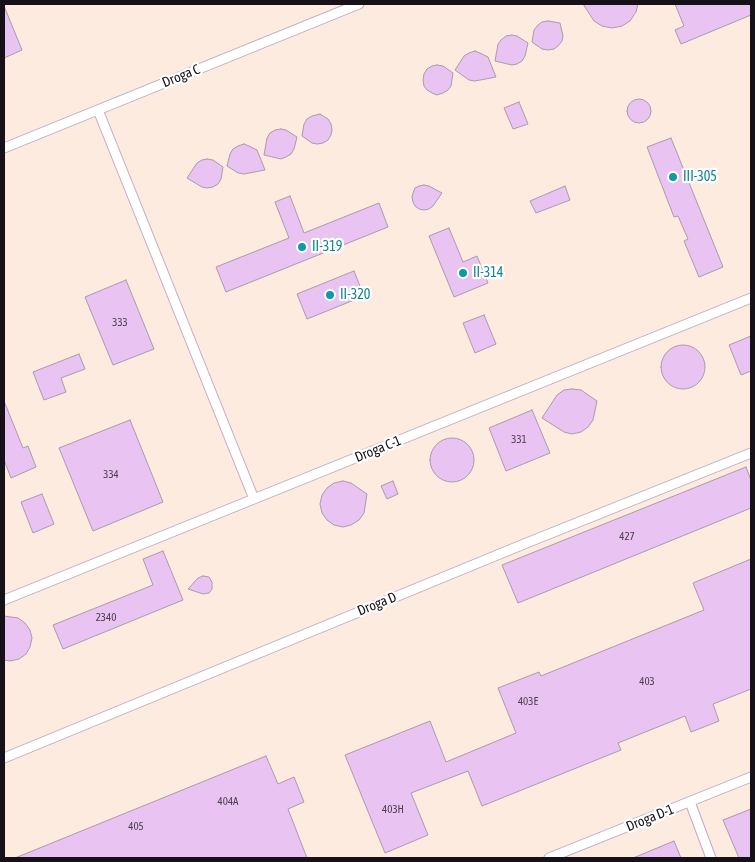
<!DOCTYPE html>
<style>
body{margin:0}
#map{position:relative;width:755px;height:862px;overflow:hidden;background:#fdf6ff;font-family:"Asap Condensed",sans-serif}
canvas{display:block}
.frame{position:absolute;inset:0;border:5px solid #161118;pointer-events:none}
</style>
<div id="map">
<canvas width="755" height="862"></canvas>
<div class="frame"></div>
</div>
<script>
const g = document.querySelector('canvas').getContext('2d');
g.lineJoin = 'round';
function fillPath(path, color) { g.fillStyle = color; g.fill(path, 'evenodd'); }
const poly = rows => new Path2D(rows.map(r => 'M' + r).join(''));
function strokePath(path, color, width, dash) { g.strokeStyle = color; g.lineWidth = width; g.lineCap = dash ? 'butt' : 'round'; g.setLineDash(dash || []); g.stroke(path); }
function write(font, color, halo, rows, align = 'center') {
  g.font = font + ' "Asap Condensed",sans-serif'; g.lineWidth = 4.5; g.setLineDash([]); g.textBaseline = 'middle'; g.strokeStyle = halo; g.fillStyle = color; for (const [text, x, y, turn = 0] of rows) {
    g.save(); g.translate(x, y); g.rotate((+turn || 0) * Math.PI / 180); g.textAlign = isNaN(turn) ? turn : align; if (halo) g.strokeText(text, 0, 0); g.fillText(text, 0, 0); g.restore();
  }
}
fillPath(poly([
 [4,4,751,4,751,858,4,858]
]), '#fdebe0');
const building = poly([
 [583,4,638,4,636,12,630,21,622,26,612,28,602,26,594,21,583,4],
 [675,4,751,4,751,15,681,44,675,30,684,26,675,4],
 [4,6,22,50,4,58,4,6],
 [548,21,560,23,563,36,562,41,558,46,554,49,548,50,542,49,532,42,534,30,538,25,542,22,548,21],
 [512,35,517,36,528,43,525,56,522,61,517,64,512,65,495,61,498,44,501,40,506,36,512,35],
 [475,51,480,53,488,57,496,77,475,81,469,80,455,70,464,56,469,53,475,51],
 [437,65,443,66,453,73,451,86,448,90,443,93,437,95,432,93,427,90,424,86,423,80,424,74,427,69,432,66,437,65],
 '627 111a12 12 0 1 1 24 0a12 12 0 1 1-24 0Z',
 [519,102,528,124,513,129,504,108,519,102],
 [320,114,328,119,331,124,332,130,331,135,328,140,323,143,317,144,312,143,302,136,304,124,307,119,312,116,320,114],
 [281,129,286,130,297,137,294,149,291,154,286,157,281,159,264,155,267,138,270,133,275,130,281,129],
 [671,138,723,267,699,277,684,241,688,239,678,216,674,217,647,147,671,138],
 [244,144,249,146,257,150,265,170,244,174,238,173,227,166,230,154,233,149,238,146,244,144],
 [207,159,213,160,223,167,221,179,218,184,213,187,207,188,202,187,187,178,197,163,202,160,207,159],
 [424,185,429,186,442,193,433,206,429,209,424,210,419,209,415,206,413,202,412,197,413,193,415,188,419,186,424,185],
 [565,186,570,200,536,213,530,201,565,186],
 [290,196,304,233,379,203,388,227,226,292,216,267,289,238,275,202,290,196],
 [449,228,463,262,477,256,488,283,454,297,429,236,449,228],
 [354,271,364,296,307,319,297,294,354,271],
 [126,280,154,349,113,365,85,297,126,280],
 [484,315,496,344,475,353,463,323,484,315],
 [751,336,751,371,741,375,729,345,751,336],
 '661 367a22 22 0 1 1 44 0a22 22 0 1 1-44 0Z',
 [79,354,85,369,61,378,66,392,44,400,33,372,79,354],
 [572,389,581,390,597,401,593,420,588,427,581,432,572,434,564,432,542,418,557,395,564,390,572,389],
 [4,401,23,448,28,446,36,467,11,478,4,460,4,401],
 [532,410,550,453,506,471,489,428,532,410],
 [130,420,163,502,93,531,59,448,130,420],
 '430 460a22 22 0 1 1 44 0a22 22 0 1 1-44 0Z',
 [746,467,751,480,751,508,518,603,502,565,746,467],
 [343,481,351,483,367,494,364,513,359,520,351,525,343,527,334,525,327,520,322,513,320,504,322,495,327,488,334,483,343,481],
 [393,481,398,494,387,499,381,486,393,481],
 [42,494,54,524,33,533,21,502,42,494],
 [163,551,183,600,63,649,53,625,153,585,143,559,163,551],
 [751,559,751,689,713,704,719,721,691,732,685,716,618,743,621,750,482,806,468,771,411,793,428,835,385,853,345,755,430,721,446,762,516,733,498,688,539,672,541,676,704,610,693,583,751,559],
 [203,576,209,577,212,582,212,589,209,593,203,594,188,589,198,578,203,576],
 [4,616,18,618,25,623,30,630,32,638,30,647,26,654,19,659,10,661,4,660,4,616],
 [266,756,278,784,294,777,304,802,288,809,307,858,15,858,266,756],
 [751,809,751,858,739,858,723,820,751,809],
 [674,841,681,858,633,858,674,841]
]);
fillPath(building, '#e9c3f2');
strokePath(building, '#aa9bae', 1);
const service = poly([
 [98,110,254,499],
 [4,148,359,4],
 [4,600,751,298],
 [4,758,524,544,751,453],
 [690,802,711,858],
 [549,858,751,777]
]);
strokePath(service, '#beaec2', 11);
strokePath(service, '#fff', 9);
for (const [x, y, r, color] of [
 [673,177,5,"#0f9aa8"],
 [302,247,5,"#0f9aa8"],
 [463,273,5,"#0f9aa8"],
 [330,295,5,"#0f9aa8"]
]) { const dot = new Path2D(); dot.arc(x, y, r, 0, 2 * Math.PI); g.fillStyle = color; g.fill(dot); strokePath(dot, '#fff', 2); }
write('11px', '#4b3e4e', null, [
 ["333",120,323],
 ["331",519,440],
 ["334",111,475],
 ["427",627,537],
 ["2340",106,618],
 ["403",647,682],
 ["403E",528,702],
 ["404A",228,802],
 ["403H",393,810],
 ["405",136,827]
]);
write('14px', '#161118', '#fff', [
 ["Droga C",181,76,-22],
 ["Droga C-1",378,449,-22],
 ["Droga D",377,604,-22],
 ["Droga D-1",650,818,-22]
]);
write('14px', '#0d838f', '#fff', [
 ["III-305",683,177],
 ["II-319",312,247],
 ["II-314",473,273],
 ["II-320",340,295]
], 'left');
</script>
